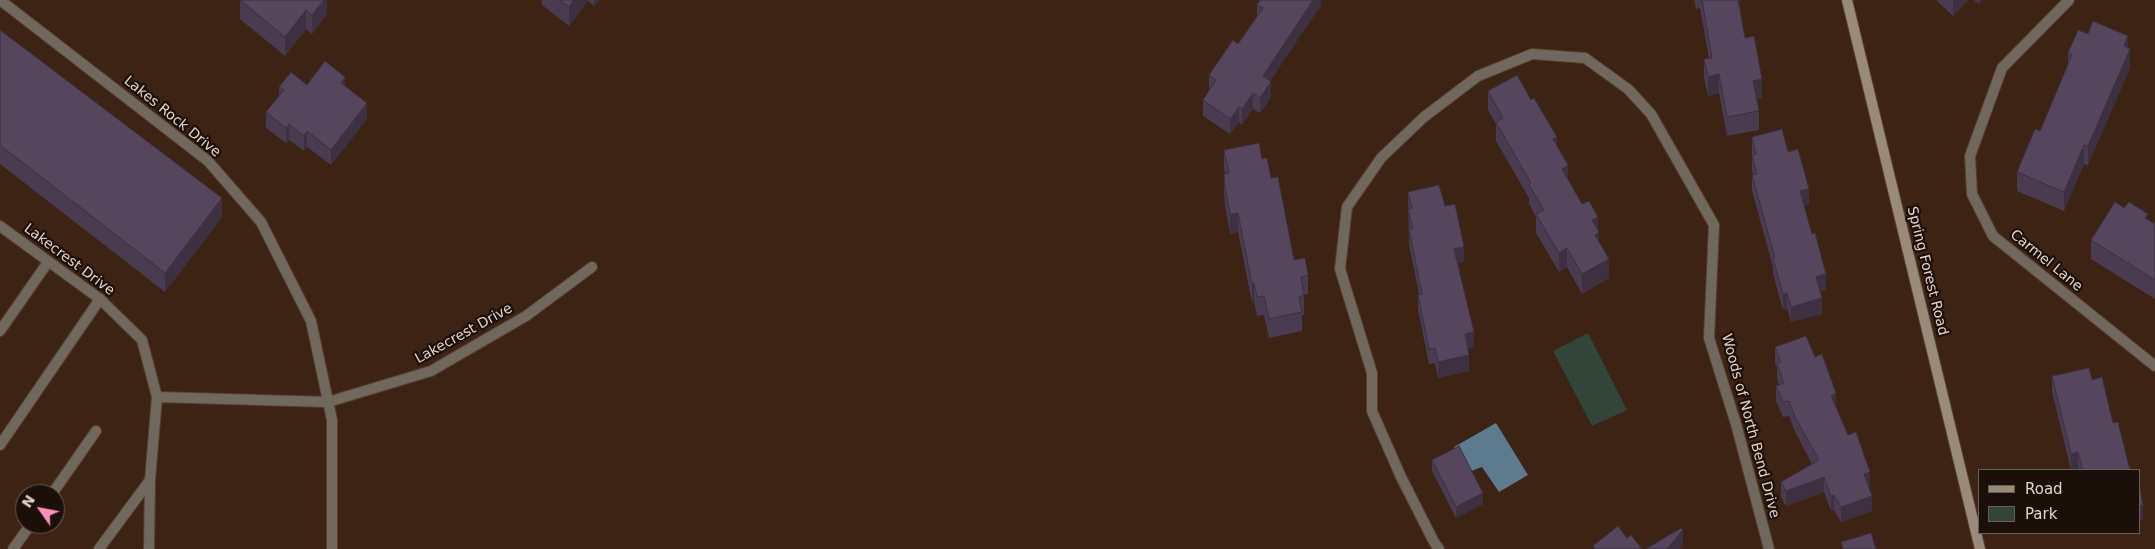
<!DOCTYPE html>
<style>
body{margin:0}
#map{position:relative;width:2155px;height:549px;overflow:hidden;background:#3d2313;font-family:"DejaVu Sans",sans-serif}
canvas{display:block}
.legend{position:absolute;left:1978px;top:469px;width:162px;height:65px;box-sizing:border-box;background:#1b0f09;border:1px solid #6c5d56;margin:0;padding:6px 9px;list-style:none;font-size:15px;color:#e5d3ca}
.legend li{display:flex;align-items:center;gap:10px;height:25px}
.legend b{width:25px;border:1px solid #6c5d56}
.north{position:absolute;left:15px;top:484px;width:50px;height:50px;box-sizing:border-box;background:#1b0f09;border:1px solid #6c5d56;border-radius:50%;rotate:303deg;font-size:14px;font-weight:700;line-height:20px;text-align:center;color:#e5d3ca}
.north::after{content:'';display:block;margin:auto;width:18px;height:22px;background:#ff8ebb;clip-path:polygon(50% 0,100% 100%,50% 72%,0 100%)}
</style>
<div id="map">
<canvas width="2155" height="549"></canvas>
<ul class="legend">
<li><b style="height:6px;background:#998a79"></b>Road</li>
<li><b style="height:14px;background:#324538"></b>Park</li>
</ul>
<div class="north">N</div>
</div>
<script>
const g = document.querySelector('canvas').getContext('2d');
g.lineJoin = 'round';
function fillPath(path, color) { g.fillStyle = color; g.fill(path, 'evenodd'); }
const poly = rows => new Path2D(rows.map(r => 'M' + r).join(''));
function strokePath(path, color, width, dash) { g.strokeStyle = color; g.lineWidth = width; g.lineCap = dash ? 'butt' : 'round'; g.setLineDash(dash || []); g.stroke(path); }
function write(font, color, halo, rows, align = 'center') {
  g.font = font + ' "DejaVu Sans",sans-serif'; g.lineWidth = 4.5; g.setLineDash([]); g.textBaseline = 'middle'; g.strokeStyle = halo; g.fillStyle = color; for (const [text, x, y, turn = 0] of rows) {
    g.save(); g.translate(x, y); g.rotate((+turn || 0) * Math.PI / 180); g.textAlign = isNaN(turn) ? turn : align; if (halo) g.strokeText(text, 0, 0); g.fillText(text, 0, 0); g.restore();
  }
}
fillPath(poly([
 [1588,333,1627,410,1592,426,1553,351]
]), '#324538');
fillPath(poly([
 [1496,423,1528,475,1499,492,1482,467,1466,473,1454,447]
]), '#5d7b8e');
const lane = poly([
 [0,331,48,262],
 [0,445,100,299],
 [52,494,96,431],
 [13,549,31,524],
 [99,549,150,480]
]);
const street = poly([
 [0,0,208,161,261,222,311,321,332,420,332,549],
 [2069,0,2002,68,1970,156,1972,194,1993,236,2155,366],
 [0,226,100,299,142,340,157,397,328,402,431,371,526,316,592,267],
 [149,549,150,480,157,397],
 [1439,549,1434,542,1401,477,1372,411,1372,373,1340,269,1347,207,1381,158,1424,117,1478,76,1532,54,1585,58,1628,89,1651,114,1714,225,1709,338,1736,424,1769,549]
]);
const secondary = poly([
 [1847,0,1980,549]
]);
strokePath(lane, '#583f30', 12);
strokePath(street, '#583f30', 12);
strokePath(secondary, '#583f30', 12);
strokePath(lane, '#71685d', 10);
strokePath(street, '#71685d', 10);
strokePath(secondary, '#998a79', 10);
fillPath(poly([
 [240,0,327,0,327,14,312,34,306,29,285,56,240,19],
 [542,0,599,0,594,6,588,1,569,26,542,5],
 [1321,0,1321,5,1270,81,1271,97,1260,113,1253,109,1242,125,1239,122,1230,134,1203,116,1203,100,1209,91,1209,75,1238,44,1257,17,1257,5],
 [1694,0,1741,0,1739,1,1745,38,1762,98,1757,99,1759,111,1759,130,1727,136,1719,93,1708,96,1704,78,1704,59,1709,58,1700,8,1696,9],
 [1936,0,1968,0,1953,16],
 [1974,0,1983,0,1979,4],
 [0,30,222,217,165,292,0,164],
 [2088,34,2128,48,2130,68,2088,165,2084,164,2064,211,2017,191,2017,172,2040,131,2068,64,2068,53],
 [307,85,345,87,367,119,331,165,307,147,304,151,289,140,286,143,266,128,266,112,279,96,279,87],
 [1488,91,1557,146,1568,181,1598,231,1599,242,1609,278,1582,294,1567,267,1559,272,1536,233,1536,217,1529,204,1529,198,1496,141,1496,124,1488,110],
 [1752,137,1788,152,1809,204,1804,206,1826,290,1820,291,1822,314,1791,322,1787,308,1783,310,1773,274,1773,267,1752,191,1752,175,1753,175,1752,170],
 [1224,150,1262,159,1271,178,1294,260,1308,275,1308,294,1304,295,1304,315,1302,315,1302,331,1269,338,1264,315,1257,316,1254,302,1252,303,1238,232,1230,234,1225,205,1224,193,1224,174,1225,174,1224,169],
 [1408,192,1445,206,1464,262,1458,263,1474,347,1468,349,1469,371,1438,378,1435,363,1429,364,1418,310,1418,295,1419,294,1409,245],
 [2124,208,2155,224,2155,299,2091,259,2091,240],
 [1775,347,1836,407,1870,488,1869,488,1872,511,1841,522,1834,510,1831,511,1824,492,1786,506,1781,497,1781,482,1812,464,1795,432,1789,416,1783,417,1776,401,1776,386,1779,385,1777,378,1777,367,1775,363],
 [2052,376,2092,380,2113,423,2130,470,2078,470,2078,468,2071,470,2052,392],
 [1432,460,1483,504,1456,518,1432,471]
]), '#493b50');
fillPath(poly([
 [324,0,327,0,327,14,312,34,312,15],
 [574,0,588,0,588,1,569,26,569,7],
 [594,0,599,0,594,6],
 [1314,0,1321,0,1321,5,1263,92,1263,76],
 [1953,0,1968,0,1953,16],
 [1979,0,1983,0,1979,4],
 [306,10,306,29,285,56,285,37],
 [2128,36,2128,53,2130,49,2130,68,2088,165,2088,146],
 [1719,74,1719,93,1708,96,1708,77],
 [345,77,345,93,341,83],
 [1762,79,1762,98,1753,100,1753,81],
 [1271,82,1271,97,1260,113,1260,98],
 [1253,93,1253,109,1242,125,1242,109],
 [367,103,367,119,331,165,331,150],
 [1239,107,1239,122,1230,134,1230,119],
 [289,124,289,140,286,143,286,128],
 [307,131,307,147,304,151,304,136],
 [1557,137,1557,156,1553,139],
 [2084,145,2084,164,2064,211,2064,192],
 [1568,165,1568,184,1562,169],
 [1809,189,1809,204,1800,207,1800,191],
 [222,198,222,217,165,292,165,273],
 [1238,213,1238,232,1230,234,1230,214],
 [1598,217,1598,233,1599,232,1599,251,1595,238,1592,220],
 [1464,247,1464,262,1454,264,1454,249],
 [1567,248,1567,267,1559,272,1559,253],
 [1609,259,1609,278,1582,294,1582,274],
 [1826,274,1826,290,1816,292,1816,277],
 [1254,283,1254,302,1252,303,1252,284],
 [1787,293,1787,308,1783,310,1783,294],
 [1822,298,1822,314,1791,322,1791,307],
 [1474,332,1474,347,1465,349,1465,334],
 [1469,355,1469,371,1438,378,1438,362],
 [1836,393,1836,409,1831,396],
 [2078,452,2078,468,2071,470,2071,454],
 [1870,472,1870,488,1864,489,1864,474],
 [1824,477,1824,492,1786,506,1786,491],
 [1483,493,1483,504,1456,518,1456,507],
 [1834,495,1834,510,1831,511,1831,496],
 [1872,496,1872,511,1841,522,1841,507],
 [2143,505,2143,520,2139,522,2139,506],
 [1683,530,1683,546,1680,549,1667,549]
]), '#3c3041');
const building = poly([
 [240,0,324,0,312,15,306,10,285,37,240,0],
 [560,0,574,0,569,7,560,0],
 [1260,0,1313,0,1263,76,1271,82,1260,98,1253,93,1242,109,1239,107,1230,119,1203,100,1216,80,1209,75,1233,40,1238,44,1263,8,1257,5,1260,0],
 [1702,0,1738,0,1745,38,1754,36,1762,79,1753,81,1759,111,1727,117,1719,74,1708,77,1704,59,1712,58,1702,0],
 [2093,21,2128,36,2124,46,2130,49,2088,146,2084,145,2064,192,2017,172,2035,129,2040,131,2072,55,2068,53,2078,30,2088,34,2093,21],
 [0,30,222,198,165,273,0,145,0,30],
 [325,61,345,77,341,83,367,103,331,150,307,131,304,136,289,124,286,128,266,112,284,90,279,87,291,72,307,85,325,61],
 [1517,75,1531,100,1534,98,1557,137,1553,139,1568,165,1562,169,1582,204,1589,201,1598,217,1592,220,1599,232,1595,235,1609,259,1582,274,1567,248,1559,253,1536,214,1544,210,1529,185,1531,183,1496,122,1503,118,1488,91,1517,75],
 [1782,129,1788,152,1798,149,1809,189,1800,191,1812,234,1815,233,1826,274,1816,277,1822,298,1791,307,1787,293,1783,294,1773,258,1775,258,1752,175,1757,174,1752,155,1756,154,1752,137,1782,129],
 [1259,143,1262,159,1267,158,1271,178,1278,177,1294,260,1305,258,1308,275,1301,277,1304,295,1299,297,1302,312,1269,319,1264,296,1257,297,1254,283,1252,284,1238,213,1230,214,1225,186,1224,174,1229,173,1224,150,1259,143],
 [1439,185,1445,206,1455,204,1464,247,1454,249,1474,332,1465,334,1469,355,1438,362,1435,348,1429,349,1418,295,1422,294,1409,229,1413,229,1408,209,1412,208,1408,192,1439,185],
 [2115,202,2124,208,2129,202,2148,214,2145,218,2155,224,2155,280,2091,240,2115,202],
 [1806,336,1815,357,1822,354,1836,393,1831,396,1848,435,1856,432,1870,472,1864,474,1872,496,1841,507,1834,495,1831,496,1824,477,1786,491,1781,482,1819,460,1795,417,1789,401,1783,402,1776,386,1784,383,1777,363,1781,362,1775,347,1806,336],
 [2089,368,2092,380,2102,377,2113,423,2118,422,2130,470,2083,470,2078,452,2071,454,2052,376,2089,368],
 [1459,446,1483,493,1456,507,1432,460,1459,446],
 [2139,484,2143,505,2139,506,2139,484],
 [1618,526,1627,538,1631,535,1642,549,1595,549,1593,546,1618,526],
 [1681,528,1683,530,1667,549,1646,549,1681,528],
 [1871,533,1876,549,1843,549,1841,542,1871,533]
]);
fillPath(building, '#55455d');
strokePath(building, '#3c3041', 1);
write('14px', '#e5d3ca', '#1b0f09', [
 ["Lakes Rock Drive",172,117,39],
 ["Lakecrest Drive",69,260,37],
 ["Carmel Lane",2046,261,39],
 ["Spring Forest Road",1927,271,76],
 ["Lakecrest Drive",464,334,-29],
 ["Woods of North Bend Drive",1750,426,75]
]);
</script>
